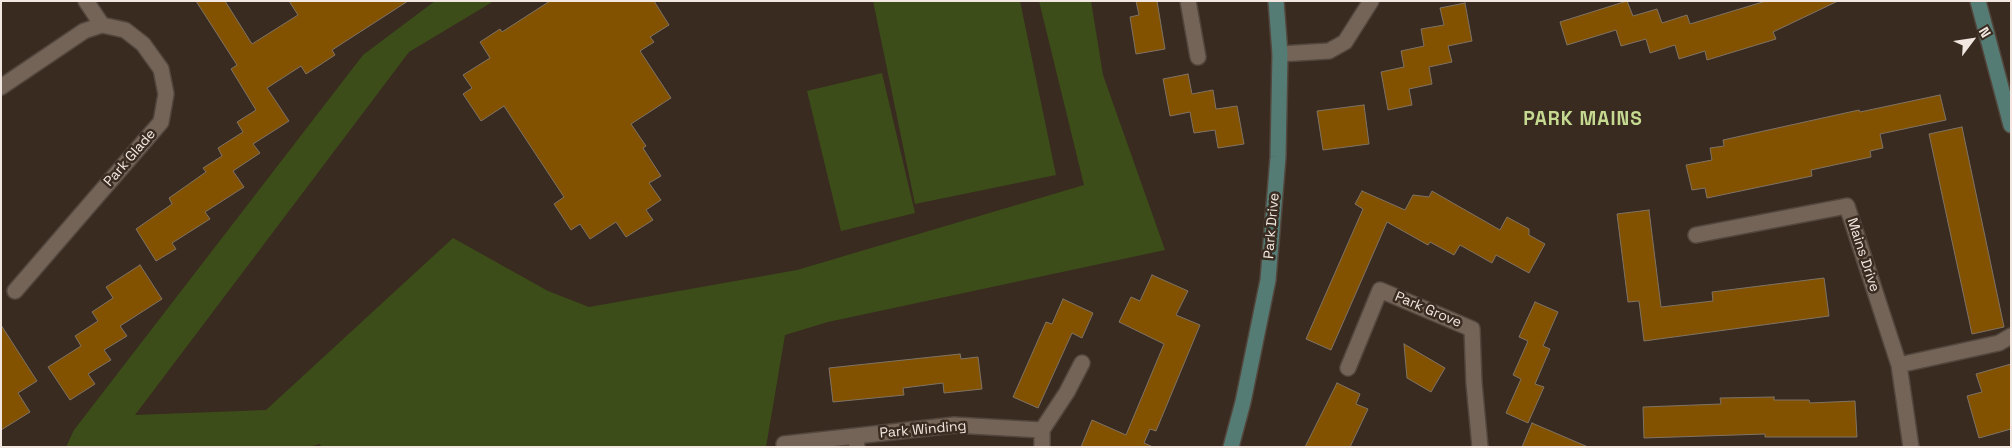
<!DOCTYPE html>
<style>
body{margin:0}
#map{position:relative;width:2012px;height:448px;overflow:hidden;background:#392b20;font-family:"Space Grotesk",sans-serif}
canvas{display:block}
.frame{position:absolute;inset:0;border:2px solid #f2e8e1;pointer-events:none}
.north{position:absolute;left:1947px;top:15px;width:50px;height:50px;-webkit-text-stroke:4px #392b20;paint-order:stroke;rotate:59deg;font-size:14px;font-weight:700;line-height:20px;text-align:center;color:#f2e8e1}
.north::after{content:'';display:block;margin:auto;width:18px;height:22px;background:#f2e8e1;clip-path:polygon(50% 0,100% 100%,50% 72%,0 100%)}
</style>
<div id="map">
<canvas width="2012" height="448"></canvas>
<div class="frame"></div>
<div class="north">N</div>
</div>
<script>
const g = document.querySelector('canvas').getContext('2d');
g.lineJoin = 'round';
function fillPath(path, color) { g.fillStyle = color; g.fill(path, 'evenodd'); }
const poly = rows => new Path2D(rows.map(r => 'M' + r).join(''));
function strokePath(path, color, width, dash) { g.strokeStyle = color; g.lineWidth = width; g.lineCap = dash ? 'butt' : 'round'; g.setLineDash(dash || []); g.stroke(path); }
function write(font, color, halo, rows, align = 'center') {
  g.font = font + ' "Space Grotesk",sans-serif'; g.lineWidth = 5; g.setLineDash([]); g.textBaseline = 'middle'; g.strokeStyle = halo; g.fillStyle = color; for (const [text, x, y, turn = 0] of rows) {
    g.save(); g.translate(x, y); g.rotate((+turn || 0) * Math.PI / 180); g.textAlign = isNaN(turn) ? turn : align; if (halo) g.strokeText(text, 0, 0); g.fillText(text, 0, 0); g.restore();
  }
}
fillPath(poly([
 [435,1,494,1,409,52,135,415,266,410,453,238,548,291,589,307,797,270,1084,185,1039,1,1091,1,1103,75,1165,250,828,322,785,335,766,447,321,447,320,444,308,447,66,447,74,430,363,55],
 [873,1,1020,1,1056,175,915,204],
 [882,73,915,213,841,231,807,91]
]), '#3c4d19');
const building = poly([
 [196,1,225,1,252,44,298,15,289,1,408,1,332,50,335,55,306,74,301,66,267,88,289,121,253,144,260,153,233,171,244,187,205,212,210,219,172,243,176,249,156,261,136,229,172,204,169,198,206,172,203,168,222,156,218,148,243,132,237,122,256,110,231,69,237,65,196,1],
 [550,1,654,1,669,25,650,37,654,42,640,51,671,98,631,124,646,146,643,148,661,176,649,183,661,200,646,210,653,220,626,237,616,222,590,239,580,224,571,230,554,204,564,197,504,106,481,121,463,94,472,88,463,75,490,58,480,42,500,29,502,32,550,1],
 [1136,1,1157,1,1165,49,1136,54,1130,17,1139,15,1136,1],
 [1627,1,1633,16,1657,9,1662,23,1687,15,1690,24,1766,1,1838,1,1773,32,1776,39,1707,60,1705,51,1679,59,1675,45,1650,53,1646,39,1621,46,1616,30,1567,45,1560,22,1627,1],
 [1465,3,1472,41,1448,46,1452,62,1429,67,1432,84,1409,89,1412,105,1388,110,1381,72,1404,67,1401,51,1424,46,1421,29,1444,25,1440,8,1465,3],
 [1188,74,1192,94,1213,90,1216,109,1237,106,1244,144,1218,148,1215,130,1194,133,1190,112,1170,116,1163,79,1188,74],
 [1940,95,1946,120,1880,134,1883,148,1870,151,1871,157,1811,170,1812,176,1707,198,1705,188,1692,190,1686,165,1712,160,1710,148,1724,146,1723,140,1859,110,1860,112,1940,95],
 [1364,105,1369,144,1323,150,1317,111,1364,105],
 [1962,127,2004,327,1972,334,1929,134,1962,127],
 [1362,191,1405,210,1413,195,1429,197,1432,191,1500,230,1507,217,1529,229,1529,235,1545,244,1529,273,1496,255,1492,263,1460,245,1454,255,1430,242,1428,245,1387,222,1331,350,1306,339,1363,209,1355,204,1362,191],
 [1649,210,1661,307,1713,301,1712,292,1824,278,1829,316,1644,341,1639,301,1628,302,1617,214,1649,210],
 [140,265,162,299,120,326,127,336,104,350,111,360,88,374,95,384,70,400,48,367,81,346,75,336,98,321,92,312,113,298,106,287,140,265],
 [1152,275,1188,291,1176,315,1200,325,1156,431,1150,429,1144,443,1153,447,1081,447,1092,420,1126,435,1164,344,1119,322,1131,297,1140,301,1152,275],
 [1063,299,1093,313,1082,338,1072,333,1038,408,1013,397,1046,322,1052,324,1063,299],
 [1535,302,1558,312,1543,346,1550,349,1535,384,1544,387,1528,423,1506,413,1521,379,1513,375,1528,341,1519,337,1535,302],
 [1,325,37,381,18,393,30,412,1,430,1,325],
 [1404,344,1445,368,1431,392,1407,378,1404,344],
 [960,354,961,359,978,357,982,389,944,393,943,383,903,388,904,395,833,402,829,368,960,354],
 [2011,364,2011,429,1979,438,1967,396,1982,392,1976,374,2011,364],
 [1337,383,1360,394,1356,404,1368,409,1350,447,1305,447,1337,383],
 [1774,397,1774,400,1809,400,1810,403,1855,401,1857,437,1765,437,1765,434,1644,438,1643,407,1721,404,1720,398,1774,397],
 [1532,423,1588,447,1522,447,1532,423]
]);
fillPath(building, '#825200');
strokePath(building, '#807364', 1);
const street = poly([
 [86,1,102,25],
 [1188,1,1198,57],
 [1280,54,1329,51,1345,42,1371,1],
 [1,87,84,31,102,25,125,30,143,44,161,69,166,94,161,122,15,291],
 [1696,235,1847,206,1899,365],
 [1348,368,1380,290,1472,329,1474,383,1480,447],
 [1042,430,1067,392,1082,363],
 [784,444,856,436],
 [857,447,856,436,954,425,1042,430,1042,447],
 [1911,447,1899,365,1999,343,2011,336]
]);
const secondary = poly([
 [1978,1,2011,125],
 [1231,447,1243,402,1268,280,1278,157,1280,54,1276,1]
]);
strokePath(street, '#52463d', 18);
strokePath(secondary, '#52463d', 18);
strokePath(street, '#746458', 15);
strokePath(secondary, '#557c74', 15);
write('14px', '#f2e8e1', '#392b20', [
 ["Park Glade",130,158,-49],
 ["Park Drive",1272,226,-85],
 ["Mains Drive",1863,255,72],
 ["Park Grove",1428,310,23],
 ["Park Winding",923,430,-5]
]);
g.letterSpacing = '1px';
write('bold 19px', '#c5da90', '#392b20', [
 ["PARK MAINS",1583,120]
]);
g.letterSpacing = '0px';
</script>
